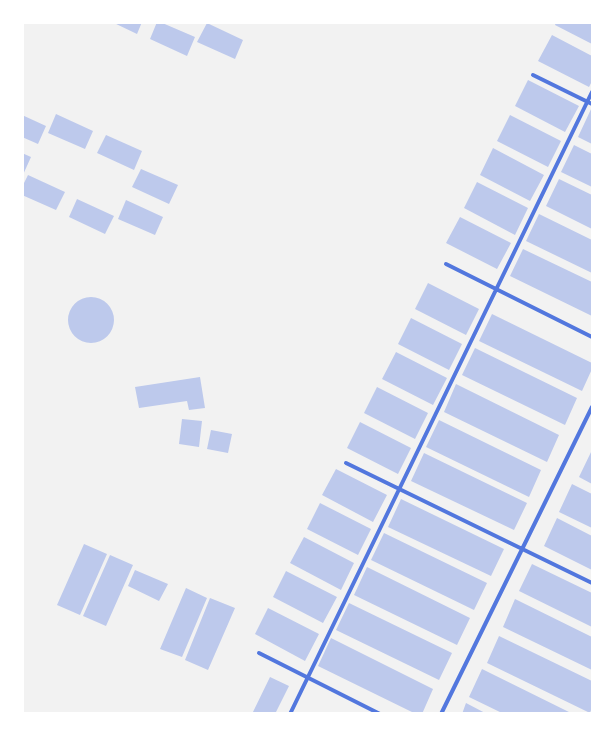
<!DOCTYPE html>
<style>
body{margin:0}
#map{position:relative;width:615px;height:736px;overflow:hidden;background:#f2f2f2;font-family:Rubik,sans-serif}
canvas{display:block}
.frame{position:absolute;inset:0;border:24px solid #fff;pointer-events:none}
</style>
<div id="map">
<canvas width="615" height="736"></canvas>
<div class="frame"></div>
</div>
<script>
const g = document.querySelector('canvas').getContext('2d');
g.lineJoin = 'round';
function fillPath(path, color) { g.fillStyle = color; g.fill(path, 'evenodd'); }
const poly = rows => new Path2D(rows.map(r => 'M' + r).join(''));
function strokePath(path, color, width, dash) { g.strokeStyle = color; g.lineWidth = width; g.lineCap = dash ? 'butt' : 'round'; g.setLineDash(dash || []); g.stroke(path); }
fillPath(poly([
 [112,22,142,22,137,34],
 [157,22,160,22,195,37,187,56,150,39],
 [556,22,592,22,592,44,555,25],
 [207,23,243,40,235,59,197,42],
 [552,35,592,56,592,81,589,87,538,61],
 [528,80,579,106,565,132,515,106],
 [592,107,592,144,578,137],
 [56,114,93,131,85,149,48,133],
 [22,115,46,126,38,144,22,137],
 [510,115,561,141,548,167,497,141],
 [106,135,142,151,134,170,97,153],
 [574,145,592,154,592,187,561,172],
 [493,148,544,175,530,201,480,175],
 [22,153,31,157,22,177],
 [141,169,178,185,169,204,132,187],
 [28,175,65,192,56,210,22,195,22,187],
 [559,179,592,195,592,229,546,206],
 [477,182,528,208,515,235,464,208],
 [77,199,114,216,105,234,69,217],
 [126,200,163,217,155,235,118,219],
 [539,214,592,240,592,273,526,241],
 [460,217,511,243,497,269,446,243],
 [523,249,592,282,592,316,510,276],
 [428,283,479,309,466,335,415,309],
 '68 320a23 23 0 1 1 46 0a23 23 0 1 1-46 0Z',
 [492,314,592,363,592,369,582,391,479,341],
 [411,318,462,344,449,370,398,344],
 [475,348,577,398,565,425,462,375],
 [396,352,447,378,433,405,382,379],
 [200,377,205,408,189,410,187,401,139,408,135,387],
 [456,384,559,435,547,462,444,412],
 [377,387,428,413,415,439,364,413],
 [182,419,202,421,199,447,179,444],
 [439,420,541,470,529,497,426,447],
 [360,422,411,448,398,474,347,448],
 [211,430,232,434,228,453,207,449],
 [592,450,592,484,579,477],
 [424,453,527,503,514,530,411,481],
 [336,469,387,495,373,522,322,495],
 [572,484,592,494,592,528,559,512],
 [401,499,504,549,491,576,388,527],
 [320,503,371,529,358,555,307,529],
 [557,518,592,536,592,570,544,546],
 [384,533,487,583,474,610,371,560],
 [304,537,354,563,341,590,290,563],
 [84,544,107,554,80,615,57,605],
 [110,555,133,565,106,626,83,616],
 [532,564,592,593,592,627,519,591],
 [367,567,470,618,457,645,354,595],
 [135,570,168,584,159,601,128,586],
 [286,571,337,597,323,623,273,597],
 [186,588,207,598,182,657,160,649],
 [210,598,235,608,208,670,185,660],
 [515,599,592,637,592,670,503,627],
 [349,603,452,653,439,680,336,630],
 [268,608,319,634,305,661,255,634],
 [499,636,592,681,592,707,590,713,487,663],
 [331,638,433,689,422,714,416,714,318,666],
 [482,669,573,714,504,714,469,697],
 [270,677,289,686,275,714,252,714],
 [466,703,487,714,462,714]
]), '#bdc9ec');
strokePath(poly([
 [533,75,592,104],
 [446,264,592,337],
 [346,463,592,583],
 [259,653,380,714],
 [290,714,592,92],
 [441,714,592,407]
]), '#5277de', 4);
</script>
